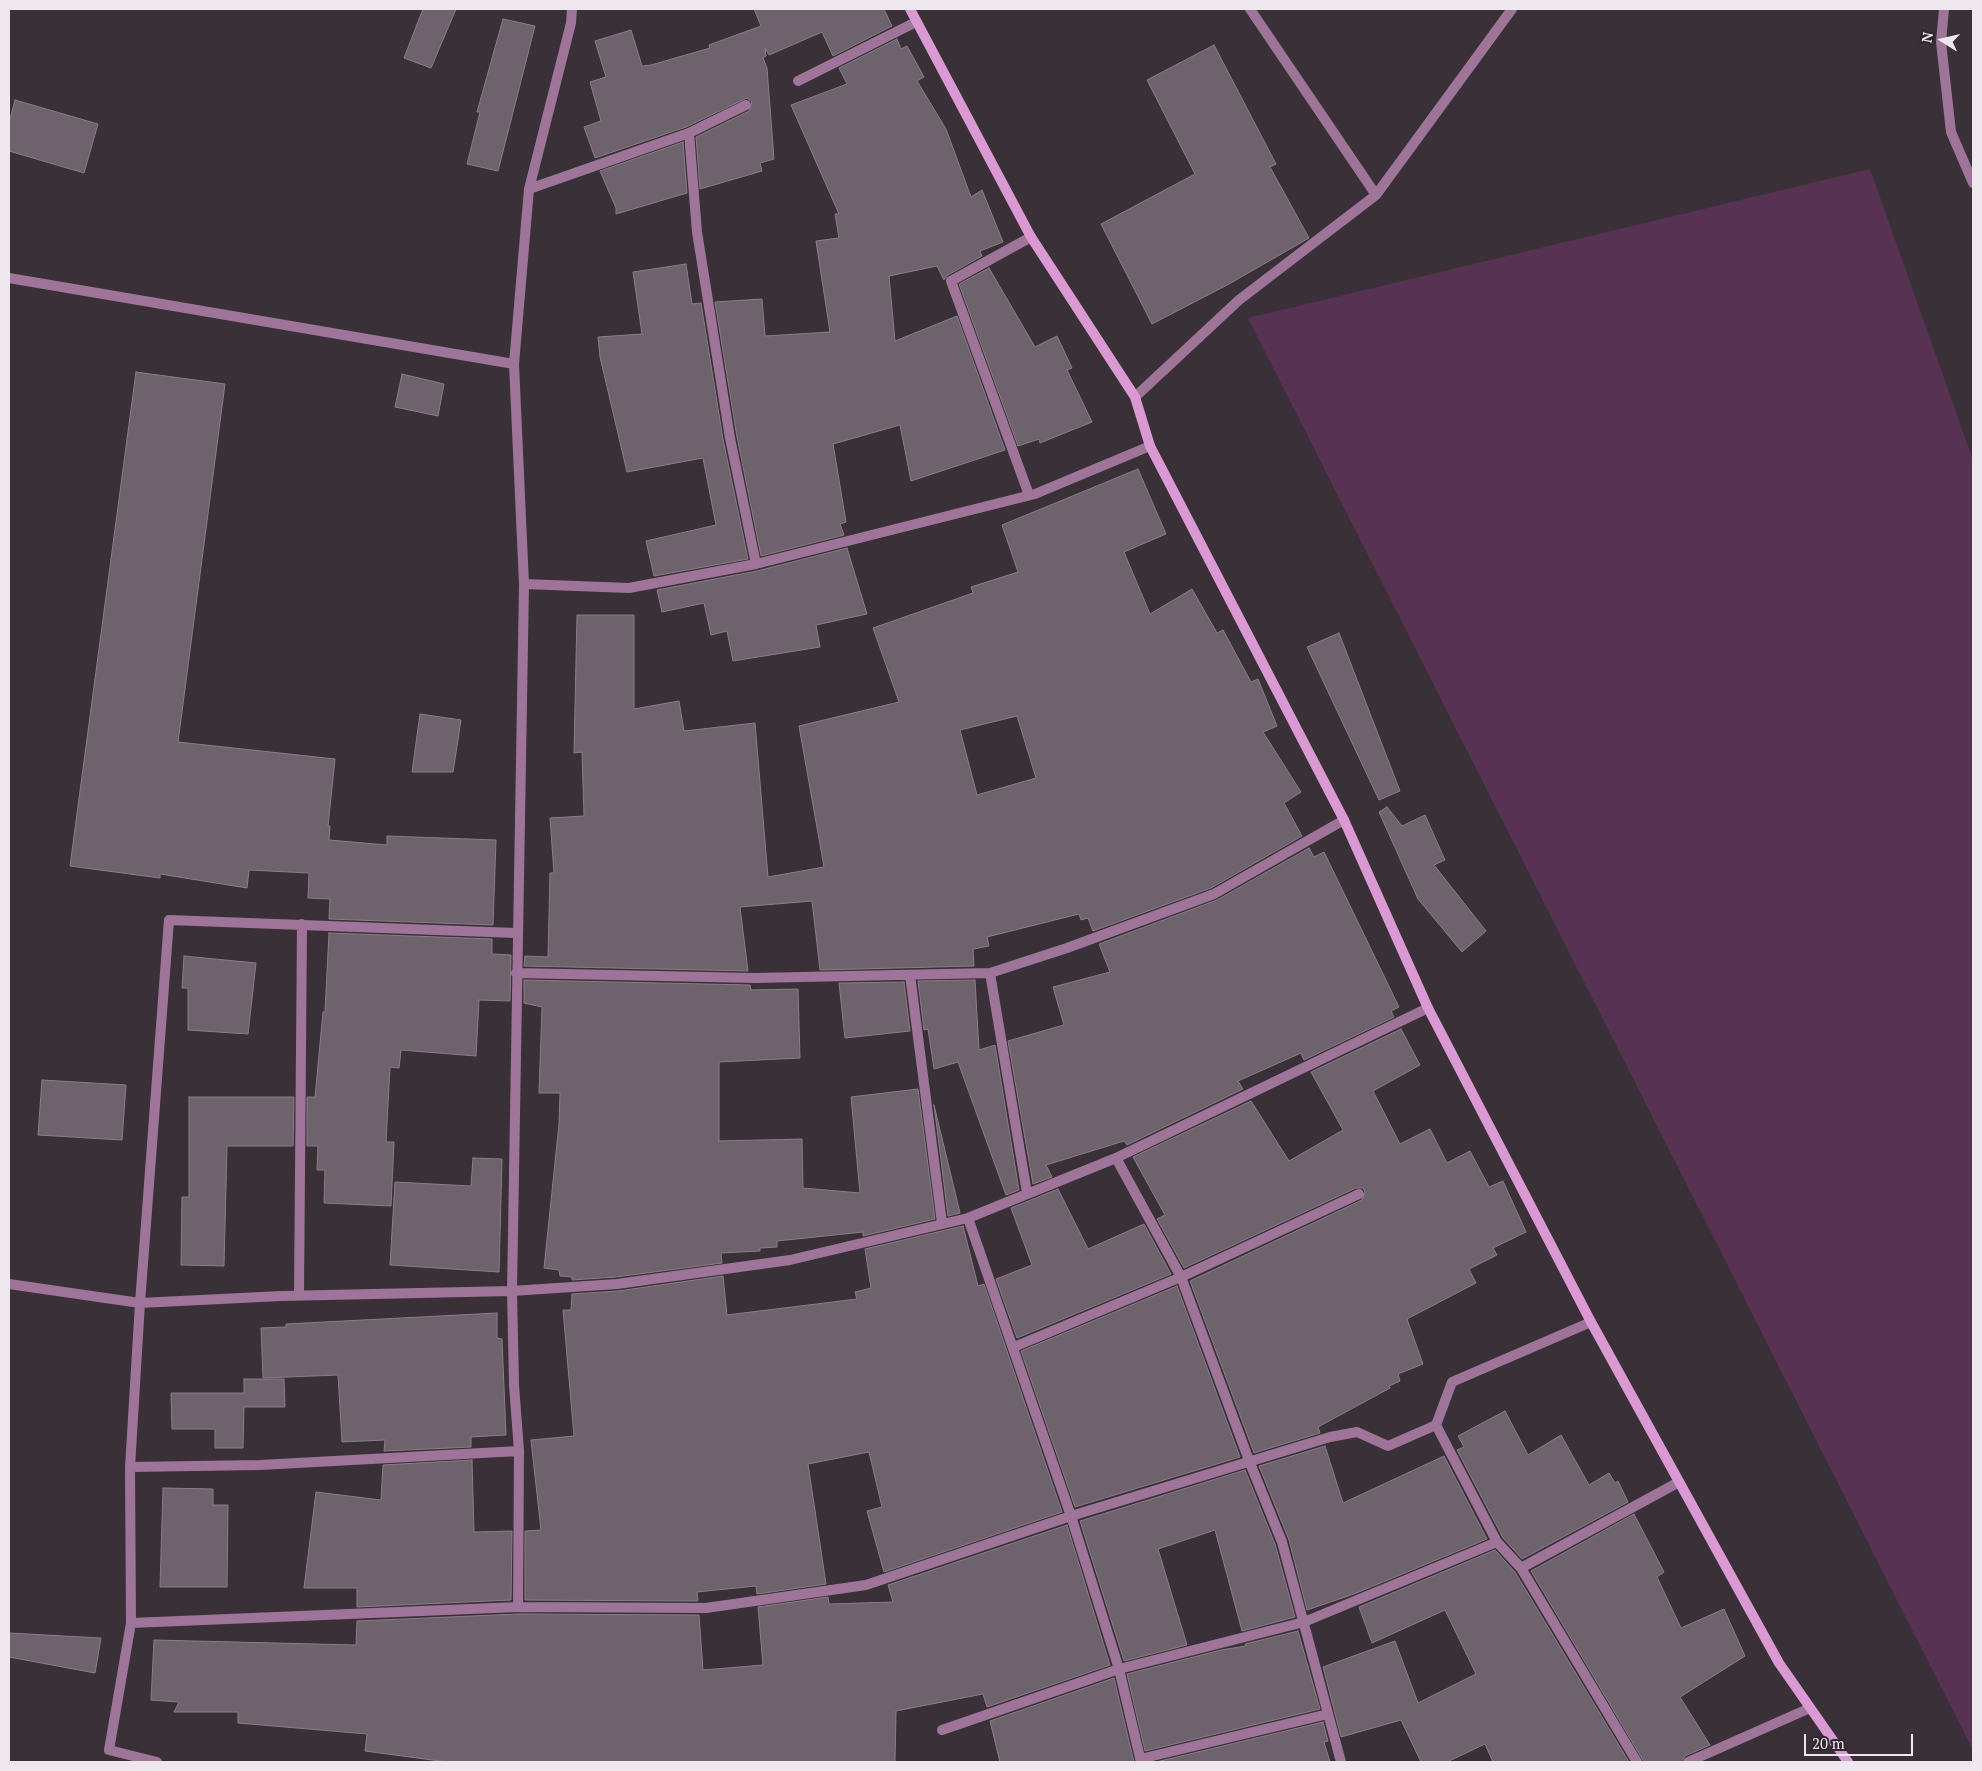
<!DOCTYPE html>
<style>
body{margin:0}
#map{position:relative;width:1982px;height:1771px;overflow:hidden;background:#3a3038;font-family:"PT Serif",serif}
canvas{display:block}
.frame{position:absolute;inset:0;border:10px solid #eee7ed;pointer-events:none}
.north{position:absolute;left:1917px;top:15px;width:50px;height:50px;-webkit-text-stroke:4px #2f262e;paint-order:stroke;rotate:280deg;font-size:14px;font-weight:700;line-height:20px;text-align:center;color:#eee7ed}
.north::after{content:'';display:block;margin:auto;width:18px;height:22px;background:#eee7ed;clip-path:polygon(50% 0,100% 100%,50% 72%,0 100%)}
.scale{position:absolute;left:1804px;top:1734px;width:109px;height:22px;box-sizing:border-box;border:2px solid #eee7ed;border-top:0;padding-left:6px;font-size:15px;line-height:18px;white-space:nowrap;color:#eee7ed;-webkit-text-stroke:4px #2f262e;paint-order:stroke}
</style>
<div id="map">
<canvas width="1982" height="1771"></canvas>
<div class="frame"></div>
<div class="north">N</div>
<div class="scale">20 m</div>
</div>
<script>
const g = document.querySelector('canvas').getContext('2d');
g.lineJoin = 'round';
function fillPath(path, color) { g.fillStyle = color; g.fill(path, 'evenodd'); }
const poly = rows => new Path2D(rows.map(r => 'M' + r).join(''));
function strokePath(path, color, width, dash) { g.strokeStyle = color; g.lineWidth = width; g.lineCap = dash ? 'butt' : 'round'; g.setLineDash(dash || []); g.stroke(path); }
fillPath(poly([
 [1870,169,1973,460,1973,1750,1248,318]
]), '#573253');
const building = poly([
 [423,9,456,9,431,68,404,58,423,9],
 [754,9,884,9,892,26,833,56,822,32,769,55,765,48,766,56,763,58,767,68,774,159,760,163,762,171,700,189,696,137,749,111,752,102,747,98,686,127,595,158,584,127,601,121,590,82,606,77,595,41,631,30,642,66,651,65,710,48,709,45,761,26,754,9],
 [503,19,535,26,498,171,467,164,480,112,477,112,503,19],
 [897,39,901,49,907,46,924,77,917,81,946,129,971,197,982,190,1003,242,980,251,982,256,948,275,944,280,937,266,889,276,895,341,957,316,1005,450,911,481,900,425,833,444,846,522,840,524,844,535,761,556,737,437,715,302,762,299,765,336,830,332,816,241,839,238,835,214,839,214,791,105,847,84,839,68,897,39],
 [1214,45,1276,164,1270,167,1309,238,1229,284,1152,324,1101,224,1195,174,1147,80,1214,45],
 [15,100,98,124,84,173,9,151,9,123,15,100],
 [683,142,687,193,616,214,616,208,600,171,683,142],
 [686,264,692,304,701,303,723,439,748,559,654,576,646,541,716,525,703,458,627,472,600,357,598,337,642,334,633,272,686,264],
 [989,268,1035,347,1057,336,1072,368,1067,370,1092,422,1040,443,1039,439,1018,446,959,284,989,268],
 [136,372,225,384,178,742,335,759,328,826,330,826,329,840,387,845,387,836,496,840,493,925,329,919,330,899,308,898,309,873,249,870,247,888,160,874,160,878,70,866,136,372],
 [402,374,444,384,438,416,395,407,402,374],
 [1138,469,1166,534,1124,552,1150,614,1192,589,1217,633,1223,630,1251,682,1258,679,1277,726,1263,732,1301,792,1284,803,1302,836,1211,888,1093,931,1088,918,1081,920,1079,914,987,937,989,946,973,949,974,966,820,970,812,901,740,907,748,971,524,966,525,956,548,957,550,873,554,873,550,818,584,816,582,752,574,753,577,615,634,615,634,709,679,701,684,731,755,723,768,877,824,867,799,726,899,702,873,628,973,593,971,587,1018,572,1002,525,1138,469],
 [1017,716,1036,778,977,795,960,730,1017,716],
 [847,548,867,614,816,625,820,647,733,661,727,631,711,635,704,603,662,612,657,590,757,571,847,548],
 [1339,633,1400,791,1379,800,1307,647,1339,633],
 [420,714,461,720,453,772,412,772,420,714],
 [1387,807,1402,826,1425,815,1445,860,1434,865,1486,931,1462,952,1418,899,1379,812,1387,807],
 [1309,848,1314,857,1324,852,1399,1007,1391,1011,1394,1017,1304,1060,1301,1053,1238,1081,1243,1089,1127,1145,1124,1141,1046,1165,1052,1177,1033,1184,1008,1041,1064,1025,1053,987,1110,972,1099,944,1217,900,1309,848],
 [329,933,492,939,492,954,511,955,510,1001,479,1000,476,1056,401,1050,399,1068,390,1067,386,1142,394,1142,391,1206,324,1203,325,1170,317,1170,318,1146,307,1146,307,1097,315,1097,323,1012,325,1012,329,933],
 [184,956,256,963,248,1034,188,1030,188,988,182,988,184,956],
 [524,980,750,985,751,990,798,989,800,1058,719,1062,719,1141,802,1139,803,1188,860,1193,851,1097,918,1089,935,1219,863,1236,863,1232,777,1241,777,1247,760,1248,760,1251,721,1253,722,1263,616,1277,572,1280,572,1277,560,1276,559,1270,544,1268,559,1124,560,1093,539,1093,542,1007,524,1003,524,980],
 [975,980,979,1050,995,1045,1019,1190,1006,1195,958,1062,934,1069,928,1029,924,1030,918,981,975,980],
 [904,982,910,1031,845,1038,839,983,904,982],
 [1401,1029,1420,1065,1373,1091,1400,1144,1430,1129,1447,1163,1470,1151,1489,1187,1503,1181,1526,1232,1493,1248,1497,1255,1469,1269,1476,1283,1407,1319,1423,1364,1398,1374,1400,1381,1389,1386,1390,1388,1318,1427,1320,1433,1254,1453,1190,1281,1362,1200,1365,1192,1363,1188,1356,1188,1184,1268,1157,1219,1165,1215,1133,1157,1251,1101,1289,1161,1343,1130,1311,1072,1401,1029],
 [42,1080,126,1085,122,1140,38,1135,42,1080],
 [189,1097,294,1097,293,1146,227,1146,224,1266,181,1265,182,1197,189,1197,189,1097],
 [934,1105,960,1213,948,1216,934,1105],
 [473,1158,502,1159,499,1272,390,1265,395,1182,471,1186,473,1158],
 [1058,1189,1088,1249,1144,1224,1171,1274,1017,1338,996,1279,1032,1265,1011,1208,1058,1189],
 [963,1226,978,1286,984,1284,1062,1512,884,1572,867,1511,882,1507,869,1452,808,1464,826,1584,757,1594,756,1586,697,1592,698,1601,525,1600,525,1531,541,1530,531,1440,574,1436,563,1310,571,1310,572,1294,618,1291,723,1276,727,1315,857,1299,855,1292,871,1288,865,1249,963,1226],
 [1177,1286,1240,1457,1075,1507,1021,1351,1177,1286],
 [497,1313,497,1338,502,1339,506,1435,471,1437,471,1447,384,1451,385,1440,342,1442,338,1375,263,1378,261,1328,286,1327,286,1324,497,1313],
 [244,1379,284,1379,285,1407,244,1407,243,1448,215,1448,215,1429,172,1429,171,1393,244,1393,244,1379],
 [1505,1411,1528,1455,1561,1435,1589,1485,1609,1473,1615,1483,1618,1481,1628,1502,1522,1559,1503,1538,1457,1450,1464,1447,1458,1436,1505,1411],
 [1325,1446,1343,1503,1444,1456,1487,1539,1354,1594,1307,1610,1289,1540,1259,1466,1325,1446],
 [472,1460,474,1532,512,1531,511,1600,357,1607,357,1588,304,1588,316,1492,381,1500,383,1465,472,1460],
 [1245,1470,1275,1544,1295,1617,1242,1631,1215,1530,1158,1549,1187,1645,1124,1661,1080,1521,1245,1470],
 [163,1488,213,1489,213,1505,228,1505,227,1587,160,1587,163,1488],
 [1634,1514,1664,1572,1657,1577,1681,1628,1724,1609,1745,1656,1680,1697,1710,1745,1685,1756,1681,1762,1644,1762,1531,1571,1634,1514],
 [1067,1525,1110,1665,987,1707,983,1694,896,1711,895,1762,447,1762,365,1751,367,1734,238,1723,238,1712,174,1712,179,1702,151,1700,154,1640,356,1645,357,1621,518,1614,699,1615,703,1670,763,1665,758,1607,828,1597,829,1604,893,1602,888,1585,1067,1525],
 [1495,1550,1515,1572,1629,1762,1493,1762,1485,1744,1447,1762,1421,1762,1401,1720,1341,1737,1323,1667,1395,1641,1418,1703,1476,1674,1445,1610,1372,1643,1359,1607,1495,1550],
 [1298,1631,1320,1709,1145,1751,1127,1674,1221,1650,1246,1646,1245,1644,1298,1631],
 [9,1633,101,1638,95,1673,9,1657,9,1633],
 [1114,1678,1134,1762,1000,1762,990,1721,1114,1678],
 [1323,1722,1328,1741,1324,1742,1330,1762,1156,1762,1323,1722]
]);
fillPath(building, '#6e626c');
strokePath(building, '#8a7e88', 1);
strokePath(poly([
 [1944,9,1941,42,1951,132,1973,183]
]), '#9e7599', 10);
strokePath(poly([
 [1250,9,1376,195],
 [798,81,916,22],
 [689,133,697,232,730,438,756,564],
 [529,189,689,133,746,105],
 [9,278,514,364],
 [1135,397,1239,300,1376,195,1512,9],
 [1029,495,951,281,1031,237],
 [524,584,629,588,756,564,1035,494,1150,446],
 [516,973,755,978,990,973,1067,948,1214,894,1344,820],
 [990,973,1027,1193],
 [910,975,942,1223],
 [1116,1158,1181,1277,1250,1463,1282,1542,1341,1762],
 [968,1218,1071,1516,1119,1669,1141,1762],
 [9,1284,140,1303,281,1296,512,1291,617,1284,790,1260,968,1218,1116,1158,1428,1008],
 [299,1295,302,924],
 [1014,1347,1181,1277,1359,1194],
 [1436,1425,1497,1542,1521,1568,1637,1762],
 [130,1467,260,1465,519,1451],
 [1521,1568,1679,1482],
 [518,1607,519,1451,514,1385,512,1291,524,584,514,364,529,189,571,23,572,9],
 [131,1623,518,1607,706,1608,866,1585,1071,1516,1330,1437,1357,1432,1388,1446,1436,1425,1452,1382,1591,1322],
 [942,1730,1119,1669,1304,1622,1497,1542],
 [1140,1759,1328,1714],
 [157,1762,109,1750,131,1623,130,1467,140,1303,169,920,516,933],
 [1688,1762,1810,1708]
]), '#9e7599', 10);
strokePath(poly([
 [910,9,1031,237,1135,397,1150,446,1344,820,1428,1008,1591,1322,1779,1663,1848,1762]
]), '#da99d2', 10);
</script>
